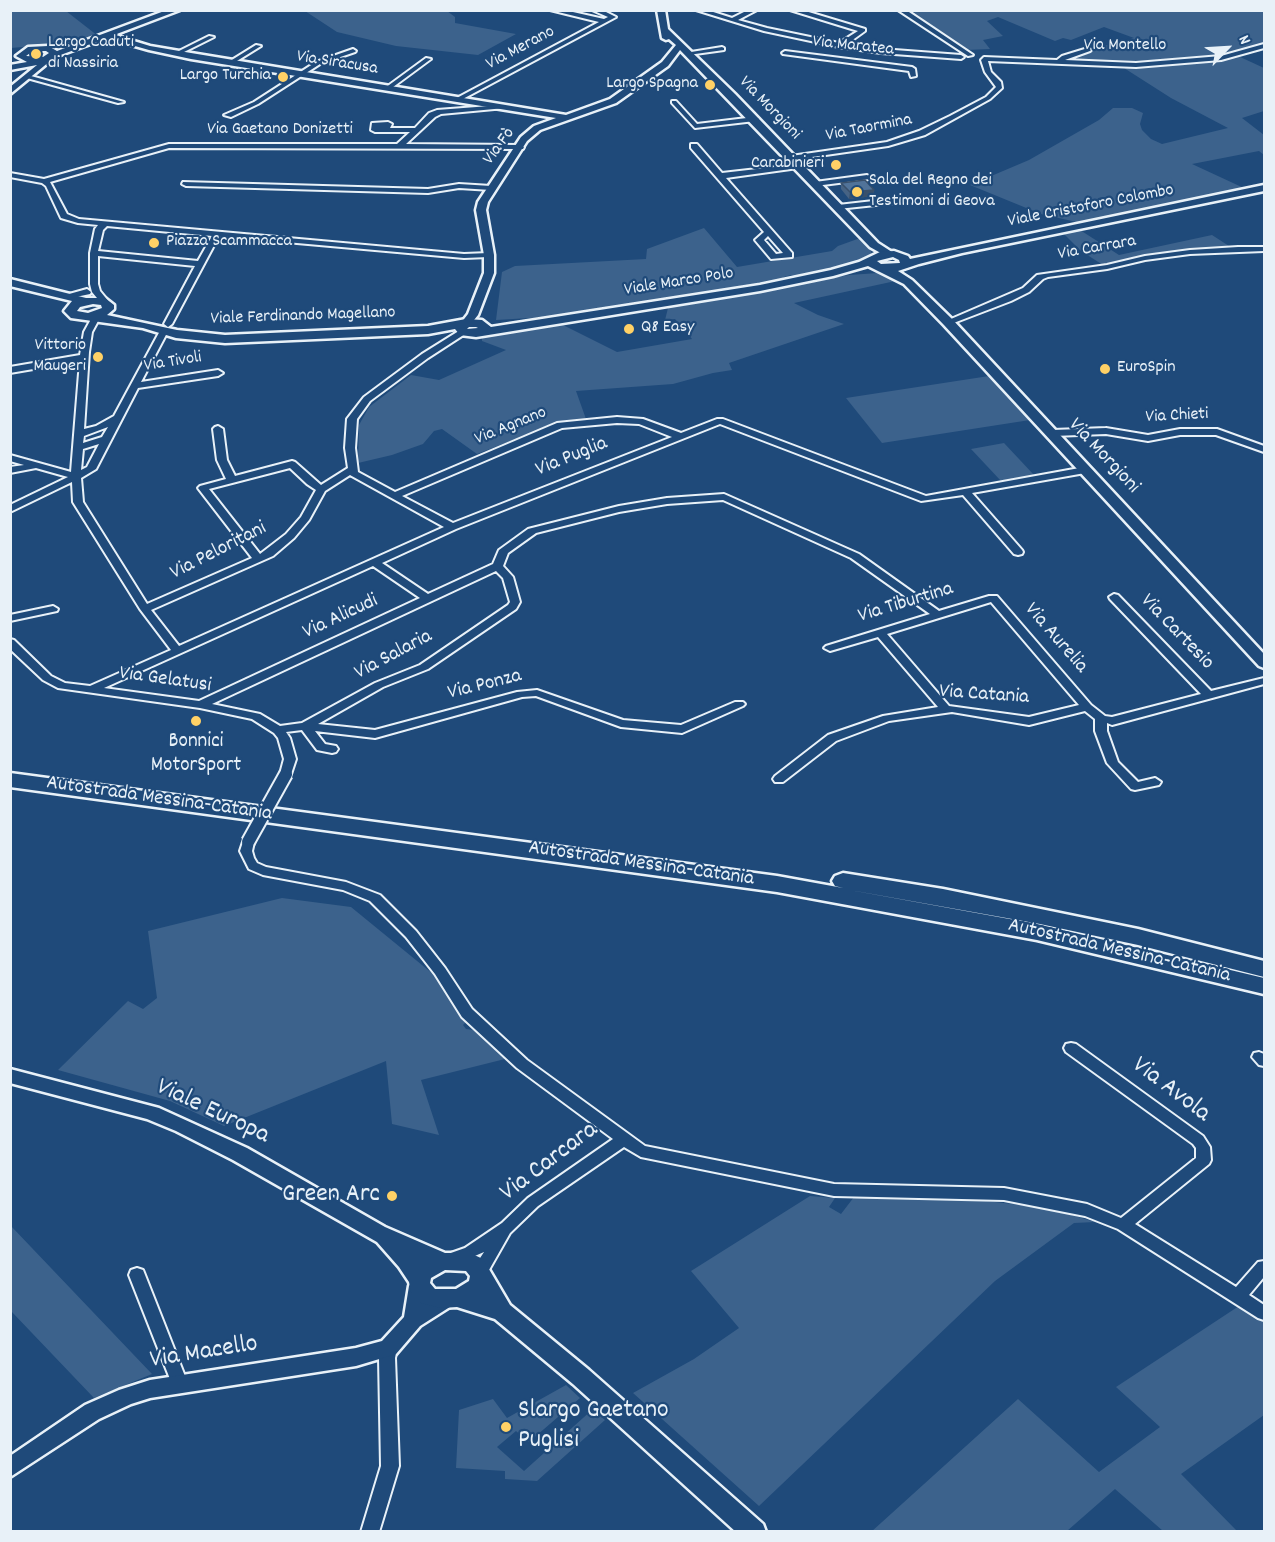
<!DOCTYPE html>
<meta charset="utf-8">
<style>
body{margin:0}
#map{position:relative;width:1275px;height:1542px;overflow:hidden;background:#1f4a7a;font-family:Dekko,sans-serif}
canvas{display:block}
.frame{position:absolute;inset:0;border:12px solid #e8f1f8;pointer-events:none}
.north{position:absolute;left:1197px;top:18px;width:60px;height:60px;-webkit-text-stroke:4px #1f4a7a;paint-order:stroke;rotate:65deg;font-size:16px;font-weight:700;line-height:24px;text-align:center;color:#e8f1f8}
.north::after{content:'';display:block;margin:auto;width:21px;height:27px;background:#e8f1f8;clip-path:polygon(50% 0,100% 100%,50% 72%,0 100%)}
</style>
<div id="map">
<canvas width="1275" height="1542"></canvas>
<div class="frame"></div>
<div class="north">N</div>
</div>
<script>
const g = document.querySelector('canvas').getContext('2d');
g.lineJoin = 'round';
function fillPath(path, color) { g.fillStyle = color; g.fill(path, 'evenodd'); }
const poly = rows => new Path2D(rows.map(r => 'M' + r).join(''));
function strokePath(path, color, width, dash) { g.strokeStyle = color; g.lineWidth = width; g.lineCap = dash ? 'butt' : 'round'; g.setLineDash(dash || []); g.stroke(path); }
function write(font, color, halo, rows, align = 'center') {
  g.font = font + ' Dekko,sans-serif'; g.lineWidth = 4.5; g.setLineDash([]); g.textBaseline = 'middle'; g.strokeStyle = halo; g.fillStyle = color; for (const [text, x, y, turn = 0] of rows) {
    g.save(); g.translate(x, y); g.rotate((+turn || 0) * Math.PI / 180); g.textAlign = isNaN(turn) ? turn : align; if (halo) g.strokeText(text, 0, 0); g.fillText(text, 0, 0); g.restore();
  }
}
fillPath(poly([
 [11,11,66,11,98,36,69,43,11,48],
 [305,11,447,11,455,17,455,23,516,34,478,55,396,46,337,32],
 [908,11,1264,11,1264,44,1214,57,1144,63,1062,60,1066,56,1134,38,1104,27,1071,40,1063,38,1055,41,998,17,987,21,1003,36,983,40,990,49,966,50],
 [1238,56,1264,68,1264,111,1242,118,1264,135,1264,155,1259,151,1192,164,1246,189,1081,223,1041,214,970,185,1029,160,1099,120,1113,108,1132,108,1143,113,1140,124,1142,130,1151,139,1162,144,1228,128,1171,98,1124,68,1226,59],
 [704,228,737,267,832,251,838,246,863,237,870,247,872,256,850,267,800,277,791,275,784,277,780,281,547,317,496,320,502,272,515,266,646,259,647,249],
 [1080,230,1119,255,1212,235,1229,246,1143,256,1103,265,1081,251,1063,233],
 [878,273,900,280,794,303,818,315,844,324,729,363,732,370,713,373,673,384,576,391,586,419,559,422,477,454,442,429,434,431,423,444,392,455,358,463,359,425,369,407,411,375,439,380,506,350,482,341,482,334,559,323,617,352,692,339,675,319,665,320,668,308,674,306,849,275],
 [989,376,1030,420,882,443,846,398],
 [1004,443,1034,475,1001,481,971,449],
 [282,898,351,907,433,974,467,1021,463,1025,466,1029,474,1030,505,1059,421,1080,439,1135,392,1124,386,1061,224,1126,170,1101,58,1070,128,1001,143,1009,157,998,148,931],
 [810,1196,835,1198,829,1207,841,1214,854,1197,977,1200,1048,1208,1095,1222,1074,1223,995,1281,759,1506,633,1393,694,1359,739,1328,691,1271],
 [11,1226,152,1374,94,1398,11,1311],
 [1239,1306,1264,1322,1264,1415,1181,1474,1237,1531,1163,1531,1115,1489,1067,1531,871,1532,1018,1399,1099,1472,1160,1427,1116,1387],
 [566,1385,580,1398,529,1442,516,1431,497,1447,524,1471,593,1409,605,1420,537,1481,505,1479,505,1471,456,1468,459,1410,493,1399,507,1418]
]), '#3c628c');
const minor = poly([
 [550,10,564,10,604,19,608,17,592,10,602,10,616,17,459,101,455,101,455,99,599,22,550,10],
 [696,10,707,10,732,18,748,10,757,10,738,20,767,28,839,43,858,31,790,10,802,10,865,29,865,31,847,44,881,49,961,55,964,57,961,59,881,53,839,47,764,31,696,10],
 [898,10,906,10,973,55,968,56,898,10],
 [209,36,214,37,180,54,175,53,209,36],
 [1264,44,1264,48,1221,60,1136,67,988,61,991,72,1001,82,1002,88,990,99,925,135,888,146,791,160,787,158,791,156,887,142,919,131,950,116,986,97,996,87,985,72,981,60,984,57,1057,60,1062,56,1088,48,1091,50,1090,51,1065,60,1136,63,1221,56,1264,44],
 [256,45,261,46,232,64,227,63,256,45],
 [722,47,724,48,724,50,688,55,685,53,722,47],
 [353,49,356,51,355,52,320,64,258,104,231,117,224,115,254,102,316,62,353,49],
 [785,51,912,67,915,69,916,76,911,77,909,71,783,54,782,53,785,51],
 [426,58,431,59,389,90,385,90,385,88,426,58],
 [27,76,31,76,124,102,118,103,27,78,27,76],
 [672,101,676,101,697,124,755,117,759,119,755,121,695,128,672,103,672,101],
 [503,105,507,107,505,108,441,114,435,117,406,144,520,145,524,147,523,149,169,148,50,182,67,214,79,219,464,254,489,253,493,255,489,257,464,258,219,236,172,324,168,327,164,324,195,266,98,256,98,284,100,291,109,302,102,304,92,292,90,284,90,253,95,229,98,225,78,223,61,218,46,186,42,183,10,177,10,173,44,179,169,144,397,144,410,132,375,132,371,130,372,123,388,122,392,124,390,128,415,128,429,113,437,110,503,105],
 [107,226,212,236,198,261,98,251,103,230,107,226],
 [691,144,697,144,722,173,801,164,801,168,798,168,726,178,792,253,792,257,771,259,755,240,764,232,691,148,691,144],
 [768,236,783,253,776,254,764,240,768,236],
 [867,175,871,177,870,179,815,186,811,184,815,182,867,175],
 [183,182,428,189,459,184,491,186,495,188,491,190,459,188,428,193,186,186,182,184,183,182],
 [891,199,894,199,894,203,838,209,834,207,838,205,891,199],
 [1238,247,1264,247,1264,251,1190,254,1145,260,1107,269,1048,277,1043,279,1029,292,1011,301,951,324,944,322,1023,288,1037,275,1107,265,1145,256,1190,250,1238,247],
 [87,289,91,292,90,294,66,299,62,296,87,289],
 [92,313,95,314,98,321,92,332,89,352,84,429,96,426,114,416,161,329,168,331,141,382,218,370,223,373,218,376,138,388,96,469,81,478,83,502,147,604,252,558,198,488,200,486,226,479,217,460,213,429,215,427,218,426,223,429,227,460,235,476,292,461,295,462,321,485,348,468,345,448,347,419,364,397,422,354,462,329,465,330,465,334,428,358,370,401,357,419,355,448,358,472,395,492,557,423,617,417,643,419,681,433,717,419,723,419,926,496,1085,467,1090,470,1085,473,972,493,1022,550,1023,552,1022,554,1018,555,1014,554,963,495,921,501,720,424,456,529,382,563,428,594,493,564,499,550,528,529,619,506,667,498,724,494,859,554,939,611,989,596,997,596,1091,705,1105,716,1112,717,1201,694,1110,599,1109,597,1114,594,1118,595,1211,691,1264,678,1264,684,1112,725,1107,723,1107,731,1118,762,1138,782,1155,778,1161,782,1159,785,1135,790,1131,789,1107,763,1095,731,1095,719,1085,711,1029,725,952,712,889,721,836,741,783,782,775,782,773,779,775,776,828,735,883,716,938,707,878,637,830,651,824,648,826,646,930,614,851,558,723,500,667,504,619,512,536,533,508,553,503,566,513,577,520,602,516,609,428,669,383,687,318,724,375,730,517,692,537,690,623,720,681,725,735,702,743,702,745,704,743,706,682,733,621,727,536,696,522,697,375,738,315,731,325,744,336,746,338,749,336,752,332,753,317,750,302,730,286,732,290,738,296,759,290,777,282,777,280,774,284,759,278,738,274,733,252,719,200,708,58,688,43,680,10,649,10,639,14,640,51,676,65,683,90,686,171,650,140,609,73,502,72,482,10,512,10,505,68,477,36,468,10,473,10,467,24,465,10,461,10,455,71,472,80,361,10,373,10,367,80,355,84,332,90,321,88,316,92,313],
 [617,423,639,424,672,437,453,523,402,496,562,428,617,423],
 [108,427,102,437,83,443,84,436,108,427],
 [99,444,87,467,81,470,83,449,99,444],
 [290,468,307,484,316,490,301,517,286,534,260,554,209,489,290,468],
 [350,475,444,527,179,646,151,610,273,556,294,538,309,520,325,491,350,475],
 [373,566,420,598,199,701,104,688,373,566],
 [496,571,503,578,510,602,508,605,420,665,375,683,302,723,280,726,260,714,212,704,496,571],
 [991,602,1079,705,1029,717,949,706,887,634,991,602],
 [1106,428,1148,435,1180,429,1217,429,1264,446,1264,452,1216,435,1180,435,1148,441,1106,434,1053,436,1048,433,1053,430,1106,428],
 [53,606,58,609,57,611,10,621,10,615,53,606],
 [248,838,254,842,252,851,254,858,257,863,266,867,346,882,380,895,416,931,445,968,472,1009,527,1060,645,1146,834,1184,1004,1188,1087,1204,1121,1218,1196,1158,1196,1148,1193,1144,1066,1052,1064,1048,1066,1044,1071,1043,1076,1044,1203,1136,1210,1147,1211,1160,1209,1164,1135,1224,1236,1287,1258,1262,1264,1261,1264,1277,1249,1295,1264,1305,1264,1320,1258,1318,1118,1229,1085,1216,1004,1200,834,1196,641,1157,624,1147,538,1206,510,1233,485,1277,479,1278,473,1277,471,1272,484,1252,454,1265,448,1264,446,1259,448,1254,465,1248,502,1223,528,1198,613,1139,517,1068,462,1017,435,974,406,937,370,901,343,890,263,875,249,869,240,851,244,839,248,838],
 [1259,1052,1264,1054,1264,1066,1259,1065,1252,1057,1254,1053,1259,1052],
 [137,1268,143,1270,145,1275,188,1384,186,1389,180,1391,174,1389,172,1384,129,1275,131,1270,137,1268],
 [389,1341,395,1343,397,1348,395,1358,399,1466,379,1532,361,1532,381,1466,379,1358,383,1343,389,1341]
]);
const tertiary = poly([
 [167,10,180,10,114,35,150,46,191,53,566,115,610,99,662,62,676,45,669,39,666,40,662,38,657,10,665,10,668,29,735,94,878,243,895,254,886,256,870,247,680,50,668,66,616,103,540,130,527,141,488,202,486,210,494,255,494,273,478,315,470,325,462,325,461,323,468,314,484,273,484,255,476,210,478,202,521,137,534,126,556,118,191,59,149,50,107,38,55,57,10,94,10,87,37,65,10,70,10,65,27,62,16,56,28,47,48,46,57,51,167,10],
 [33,51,46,51,49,53,43,57,26,56,33,51],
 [419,1278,426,1280,429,1286,426,1301,446,1291,453,1293,456,1299,453,1305,420,1326,396,1354,356,1366,150,1398,131,1404,99,1419,10,1477,10,1456,85,1405,119,1390,150,1380,356,1348,382,1341,404,1317,409,1286,412,1280,419,1278]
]);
const secondary = poly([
 [1264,185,1264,191,962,253,919,264,898,271,912,280,952,319,1264,654,1264,668,1259,666,944,325,904,284,868,266,833,276,760,291,476,337,460,335,455,329,428,334,225,343,176,338,143,328,71,318,64,311,72,301,10,286,10,279,86,298,105,298,114,305,114,309,107,315,177,330,225,335,428,326,466,319,482,320,491,327,760,285,831,270,859,262,880,252,894,251,908,256,910,259,1264,185],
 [893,257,899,260,900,263,881,264,877,261,893,257],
 [93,304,101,305,102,308,88,313,77,311,80,307,93,304],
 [469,327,476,327,478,328,467,329,469,327],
 [10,1069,159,1108,247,1148,385,1227,445,1253,470,1253,483,1259,510,1305,589,1370,763,1524,766,1532,736,1532,573,1384,495,1319,457,1307,441,1308,421,1303,411,1292,409,1282,399,1267,377,1242,233,1160,176,1131,147,1119,10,1083,10,1069],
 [445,1270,466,1271,470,1276,469,1281,456,1289,435,1289,430,1283,431,1278,445,1270]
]);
const motorway = poly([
 [10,773,777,876,843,888,835,886,832,881,835,876,843,873,943,889,1138,929,1264,961,1264,977,1138,945,1040,924,844,889,1037,924,1264,978,1264,994,1037,940,777,892,10,787,10,773]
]);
strokePath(minor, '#e8f1f8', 4);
strokePath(tertiary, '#e8f1f8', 5);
strokePath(secondary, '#e8f1f8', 5);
strokePath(motorway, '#e8f1f8', 5);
fillPath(minor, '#1f4a7a');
fillPath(tertiary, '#1f4a7a');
fillPath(secondary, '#1f4a7a');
fillPath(motorway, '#1f4a7a');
const minorBridge = poly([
 [248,842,286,774]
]);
strokePath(minorBridge, '#e8f1f8', 16, []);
strokePath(minorBridge, '#1f4a7a', 12);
fillPath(poly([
 [841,183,874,190,873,196,849,199,841,189]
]), '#466384');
fillPath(poly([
 [874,190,873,196,849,199,850,192]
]), '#39506b');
const building = poly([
 [865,180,874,190,850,192,841,183,865,180]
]);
fillPath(building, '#517399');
strokePath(building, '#39506b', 1.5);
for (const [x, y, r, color] of [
 [36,54,6,"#ffd166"],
 [283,77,6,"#ffd166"],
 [710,85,6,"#ffd166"],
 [836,165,6,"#ffd166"],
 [857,192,6,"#ffd166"],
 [154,243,6,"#ffd166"],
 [629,329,6,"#ffd166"],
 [98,357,6,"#ffd166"],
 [1105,369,6,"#ffd166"],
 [196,721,6,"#ffd166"],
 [392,1196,6,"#ffd166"],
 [506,1427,6,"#ffd166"]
]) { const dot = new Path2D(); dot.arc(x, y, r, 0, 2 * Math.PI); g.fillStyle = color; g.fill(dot); strokePath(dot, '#1f4a7a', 2); }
write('18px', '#e8f1f8', '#1f4a7a', [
 ["Largo Caduti",48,44],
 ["di Nassiria",48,65],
 ["Largo Turchia",271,77,"right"],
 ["Largo Spagna",698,85,"right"],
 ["Carabinieri",824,165,"right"],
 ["Sala del Regno dei",869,182],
 ["Testimoni di Geova",869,203],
 ["Piazza Scammacca",166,243],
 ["Q8 Easy",641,329],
 ["Vittorio",86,347,"right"],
 ["Maugeri",86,368,"right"],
 ["EuroSpin",1117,369]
], 'left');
write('18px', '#e8f1f8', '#1f4a7a', [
 ["Via Maratea",853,47,6],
 ["Via Montello",1125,47],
 ["Via Merano",521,49,-28],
 ["Via Siracusa",337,64,9],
 ["Via Morgioni",769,109,46],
 ["Via Taormina",869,129,-11],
 ["Via Gaetano Donizetti",280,131],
 ["Via Fò",500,147,-54],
 ["Viale Cristoforo Colombo",1091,207,-11],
 ["Via Carrara",1097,249,-10],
 ["Viale Marco Polo",679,283,-9],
 ["Viale Ferdinando Magellano",303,317,-2],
 ["Via Tivoli",173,363,-9],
 ["Via Chieti",1177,417,-3],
 ["Via Agnano",511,427,-22]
]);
write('21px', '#e8f1f8', '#1f4a7a', [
 ["Via Morgioni",1103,457,47],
 ["Via Puglia",572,458,-22],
 ["Via Peloritani",219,552,-27],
 ["Via Tiburtina",906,604,-17],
 ["Via Alicudi",341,618,-25],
 ["Via Cartesio",1176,633,46],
 ["Via Aurelia",1055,639,49],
 ["Via Salaria",394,656,-28],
 ["Via Gelatusi",165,681,8],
 ["Via Ponza",485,686,-14],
 ["Via Catania",984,696,4],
 ["Autostrada Messina-Catania",159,800,8],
 ["Autostrada Messina-Catania",641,865,8],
 ["Autostrada Messina-Catania",1119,952,13]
]);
write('21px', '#e8f1f8', '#1f4a7a', [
 ["Bonnici",196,743],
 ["MotorSport",196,767]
]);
write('26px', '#e8f1f8', '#1f4a7a', [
 ["Via Avola",1170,1091,37],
 ["Viale Europa",212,1113,25],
 ["Via Carcara",550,1163,-37],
 ["Via Macello",204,1354,-9]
]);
write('26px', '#e8f1f8', '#1f4a7a', [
 ["Green Arc",380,1196],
 ["Slargo Gaetano",518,1412,"left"],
 ["Puglisi",518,1442,"left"]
], 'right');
</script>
